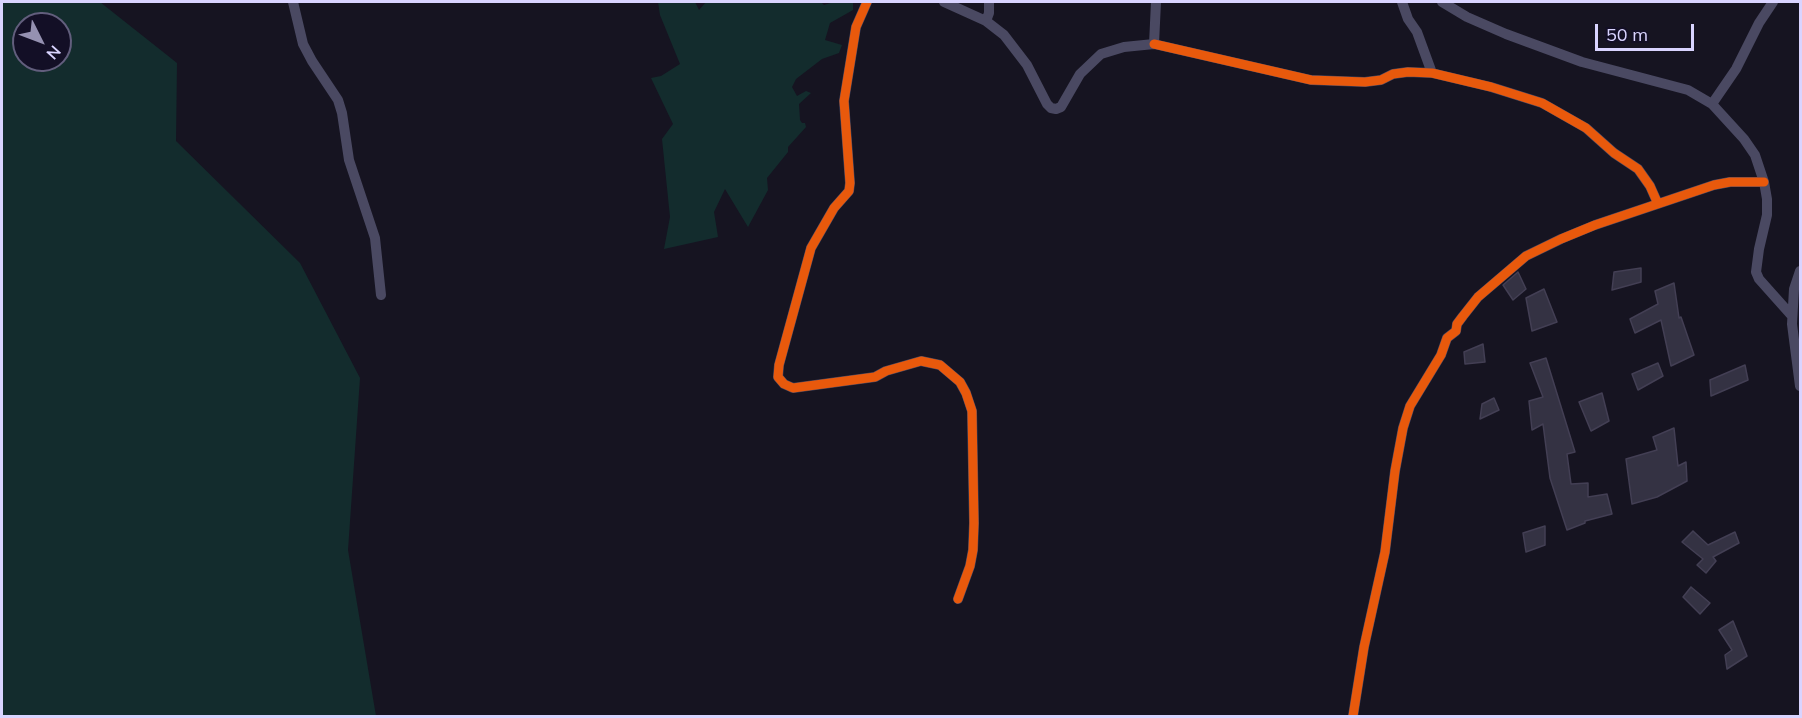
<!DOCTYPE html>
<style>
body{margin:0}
#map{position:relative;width:1802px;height:718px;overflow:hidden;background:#161421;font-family:Mulish,sans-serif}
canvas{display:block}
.frame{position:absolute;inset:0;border:3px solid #d9d4ff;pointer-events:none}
.north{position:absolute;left:12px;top:12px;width:60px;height:60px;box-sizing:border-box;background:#130f26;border:2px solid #625e7d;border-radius:50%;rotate:132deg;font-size:16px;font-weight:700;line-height:24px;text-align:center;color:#d9d4ff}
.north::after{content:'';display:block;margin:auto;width:21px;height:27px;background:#9591b1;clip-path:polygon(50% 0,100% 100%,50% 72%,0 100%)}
.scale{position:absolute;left:1595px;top:24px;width:99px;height:27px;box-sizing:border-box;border:3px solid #d9d4ff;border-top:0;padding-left:8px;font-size:18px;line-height:21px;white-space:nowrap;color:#d9d4ff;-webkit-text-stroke:4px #130f26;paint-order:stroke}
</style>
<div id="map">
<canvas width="1802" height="718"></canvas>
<div class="frame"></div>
<div class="north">N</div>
<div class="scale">50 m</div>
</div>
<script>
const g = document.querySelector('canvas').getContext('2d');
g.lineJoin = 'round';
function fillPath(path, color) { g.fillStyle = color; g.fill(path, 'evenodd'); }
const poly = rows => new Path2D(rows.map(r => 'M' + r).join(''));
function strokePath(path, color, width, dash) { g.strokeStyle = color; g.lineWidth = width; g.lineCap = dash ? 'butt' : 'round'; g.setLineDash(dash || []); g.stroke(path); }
fillPath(poly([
 [2,2,100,2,177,63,176,141,300,263,360,378,348,550,376,716,2,716],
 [24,24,60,24,60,60,24,60],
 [658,2,695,2,699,10,706,2,821,2,824,5,834,2,853,2,853,10,830,23,825,40,842,45,839,53,822,59,796,79,792,87,797,96,806,91,811,93,799,104,800,120,802,123,805,123,806,127,788,147,788,152,767,178,768,190,748,227,725,189,714,212,718,237,664,249,670,217,662,139,673,124,651,78,661,76,680,64,660,15]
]), '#132c2d');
const building = poly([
 [1641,268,1641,282,1612,290,1614,272,1641,268],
 [1518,272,1526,289,1513,300,1503,285,1518,272],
 [1674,283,1679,318,1681,317,1694,355,1671,366,1661,320,1635,333,1630,319,1658,304,1655,291,1674,283],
 [1544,289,1557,322,1532,331,1526,298,1544,289],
 [1483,344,1485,362,1465,364,1464,352,1483,344],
 [1546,358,1575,452,1567,454,1571,484,1588,483,1588,497,1607,494,1612,514,1585,521,1585,523,1567,530,1550,478,1543,424,1532,430,1529,401,1543,397,1530,363,1546,358],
 [1658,363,1663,376,1638,390,1632,374,1658,363],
 [1745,365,1748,380,1711,396,1710,380,1745,365],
 [1602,393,1609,421,1591,431,1579,402,1602,393],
 [1494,398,1499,410,1480,419,1482,404,1494,398],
 [1674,428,1678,466,1686,462,1687,481,1657,497,1632,504,1626,459,1657,450,1653,437,1674,428],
 [1545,526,1545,545,1526,552,1523,533,1545,526],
 [1693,531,1708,545,1735,532,1739,543,1713,557,1716,561,1706,573,1697,565,1703,559,1682,542,1693,531],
 [1691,587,1710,603,1700,614,1683,597,1691,587],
 [1733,621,1747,656,1727,669,1725,655,1732,650,1719,630,1733,621]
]);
fillPath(building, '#343243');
strokePath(building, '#433f54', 1.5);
strokePath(poly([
 [293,2,303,44,312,61,338,100,342,113,349,160,375,238,381,295],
 [867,2,856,27,844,101,850,183,849,191,834,208,811,248,779,365,778,377,784,384,793,388,875,377,886,371,921,361,940,365,960,382,966,393,972,411,974,523,973,550,970,566,958,599],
 [944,2,986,21,1004,35,1027,65,1047,104,1051,108,1056,109,1061,107,1080,74,1101,54,1124,47,1154,44,1156,2],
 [1402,2,1408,19,1417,32,1432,73],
 [1442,2,1467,17,1506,34,1582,62,1688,90,1712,104],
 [1773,2,1759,23,1736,69,1712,104,1744,139,1755,155,1764,182,1767,199,1767,215,1759,249,1756,272,1759,279,1792,316],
 [986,21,989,13,989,2],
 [1154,44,1311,80,1365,82,1381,80,1393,74,1408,72,1432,73,1491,87,1542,103,1586,128,1614,153,1638,169,1650,186,1658,204],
 [1800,271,1794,289,1792,324,1800,386],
 [1353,716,1364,647,1385,552,1395,471,1403,428,1410,406,1441,355,1447,338,1456,331,1457,324,1463,316,1478,297,1526,256,1561,239,1595,225,1714,185,1730,182,1764,182]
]), '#4a4962', 10);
strokePath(poly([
 [867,2,856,27,844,101,850,183,849,191,834,208,811,248,779,365,778,377,784,384,793,388,875,377,886,371,921,361,940,365,960,382,966,393,972,411,974,523,973,550,970,566,958,599],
 [1154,44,1311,80,1365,82,1381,80,1393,74,1408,72,1432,73,1491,87,1542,103,1586,128,1614,153,1638,169,1650,186,1658,204],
 [1353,716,1364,647,1385,552,1395,471,1403,428,1410,406,1441,355,1447,338,1456,331,1457,324,1463,316,1478,297,1526,256,1561,239,1595,225,1714,185,1730,182,1764,182]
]), '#e8590c', 9);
</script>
